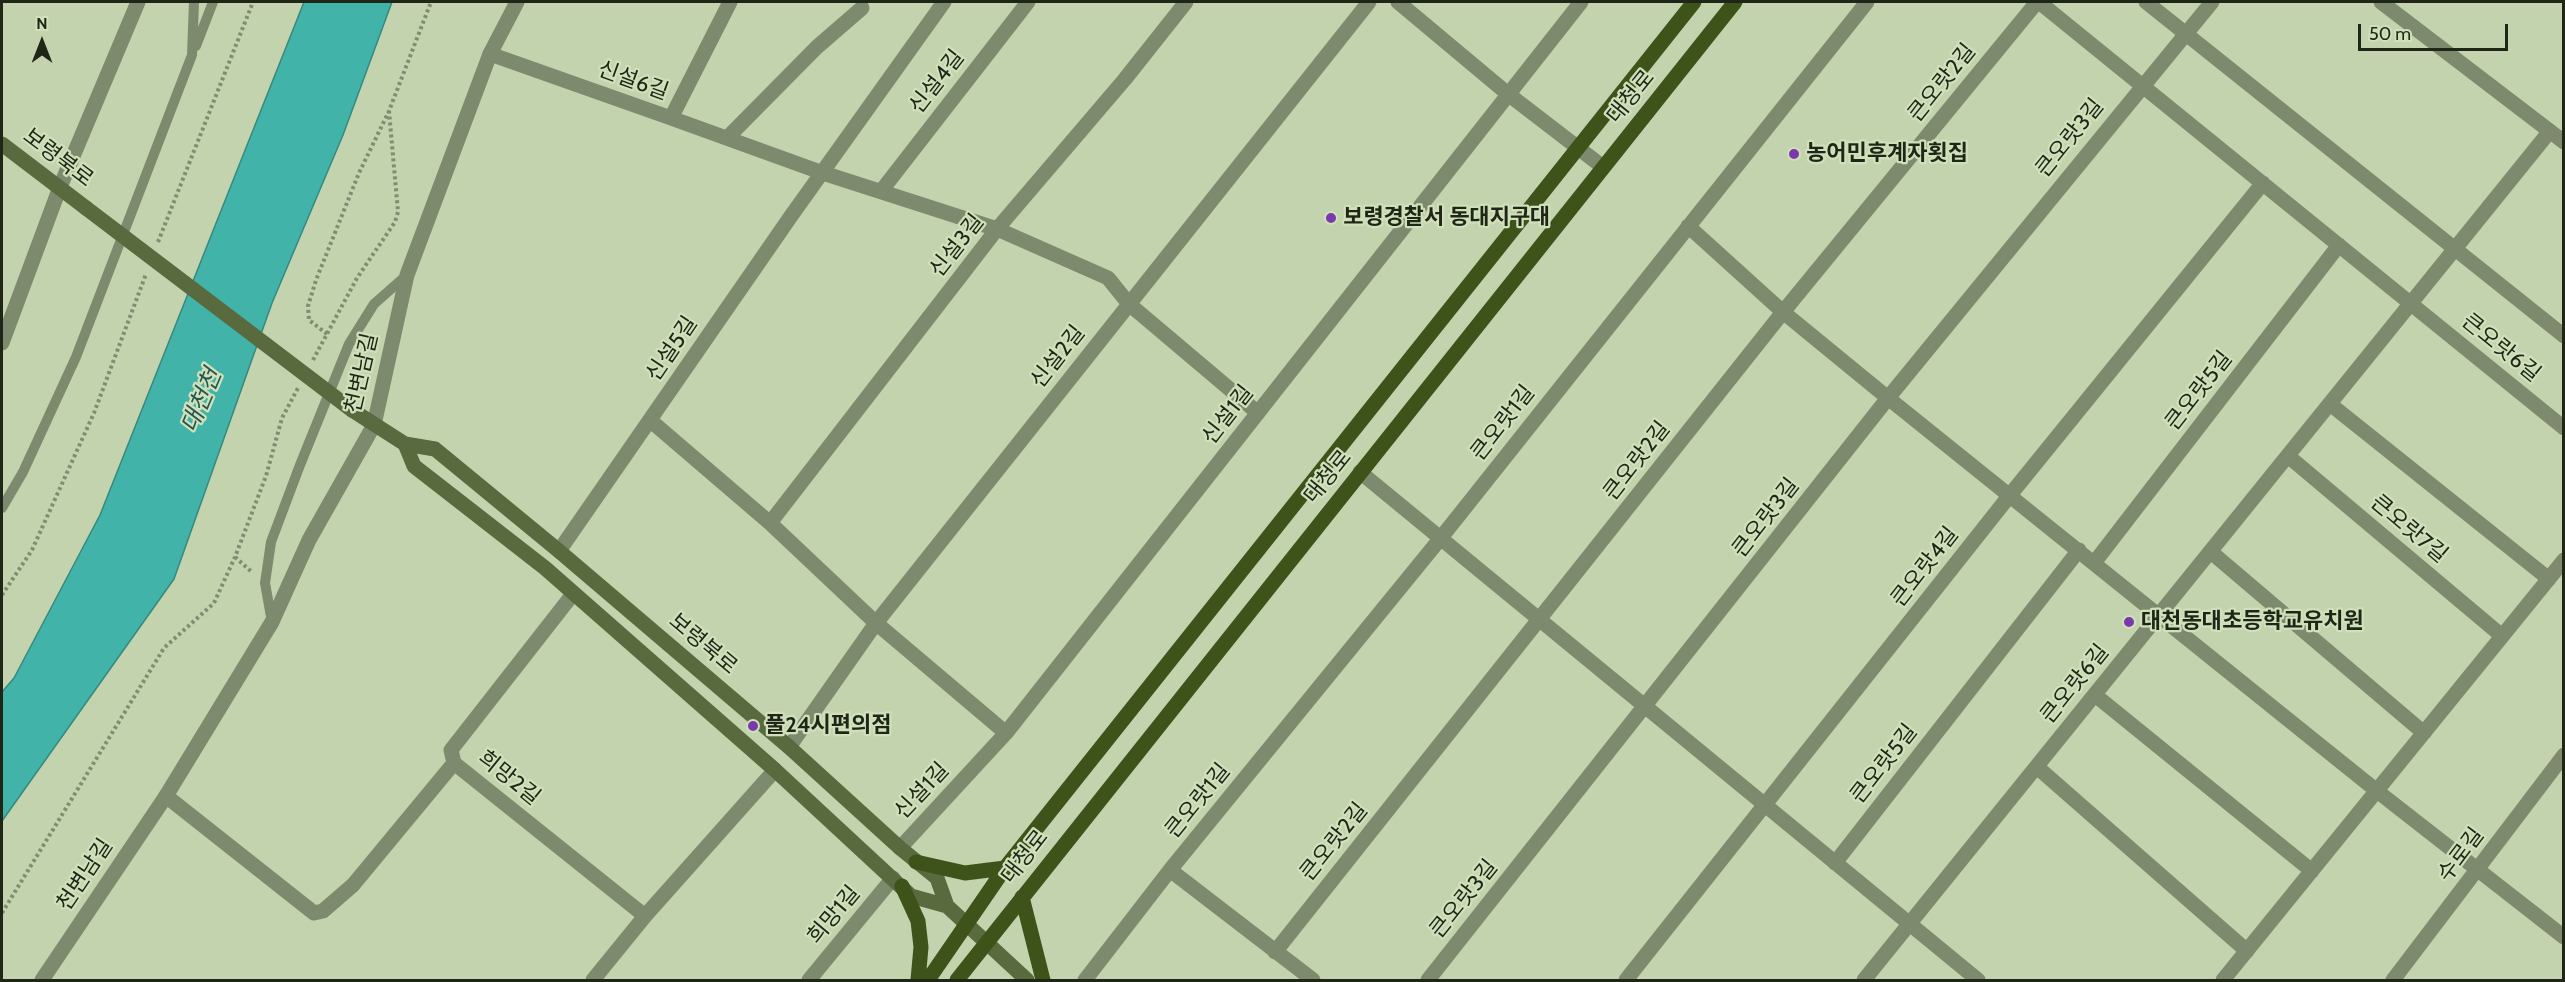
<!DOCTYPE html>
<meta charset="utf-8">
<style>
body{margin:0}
#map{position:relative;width:2565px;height:982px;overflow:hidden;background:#c2d3ae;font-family:Cabin,sans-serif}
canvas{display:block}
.frame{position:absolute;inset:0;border:3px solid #1f2517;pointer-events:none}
.north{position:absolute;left:12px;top:12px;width:60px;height:60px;-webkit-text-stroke:4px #cfe0ba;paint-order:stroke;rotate:0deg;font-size:16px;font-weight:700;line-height:24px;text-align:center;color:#1f2517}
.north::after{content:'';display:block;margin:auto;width:21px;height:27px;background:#1f2517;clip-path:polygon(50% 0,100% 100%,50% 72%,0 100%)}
.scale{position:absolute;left:2358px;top:24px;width:150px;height:27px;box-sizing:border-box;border:3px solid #1f2517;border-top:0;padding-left:8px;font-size:18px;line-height:21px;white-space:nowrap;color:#1f2517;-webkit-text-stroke:4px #cfe0ba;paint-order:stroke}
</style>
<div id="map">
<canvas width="2565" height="982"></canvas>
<div class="frame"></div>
<div class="north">N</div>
<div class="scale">50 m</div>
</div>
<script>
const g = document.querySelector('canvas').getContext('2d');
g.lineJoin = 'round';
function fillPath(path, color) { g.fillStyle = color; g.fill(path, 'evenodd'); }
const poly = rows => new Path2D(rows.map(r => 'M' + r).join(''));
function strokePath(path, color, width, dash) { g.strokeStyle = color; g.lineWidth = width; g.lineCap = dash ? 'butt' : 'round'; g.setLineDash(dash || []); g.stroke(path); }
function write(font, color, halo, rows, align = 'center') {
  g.font = font + ' Cabin,"Noto Sans KR",sans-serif'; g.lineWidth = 4.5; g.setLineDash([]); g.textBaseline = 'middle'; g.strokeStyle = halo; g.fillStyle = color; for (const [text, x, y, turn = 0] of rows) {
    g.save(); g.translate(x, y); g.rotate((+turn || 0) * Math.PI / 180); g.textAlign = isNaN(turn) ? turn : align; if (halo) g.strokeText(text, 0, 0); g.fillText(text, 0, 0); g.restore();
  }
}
const water = poly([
 [304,2,392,2,343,135,272,303,174,579,2,821,2,692,14,678,100,515,304,2]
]);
fillPath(water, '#41b3a9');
strokePath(water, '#37887d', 1.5);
strokePath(poly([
 [158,242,253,2],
 [327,334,309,320,308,306,316,280,359,173,389,111,431,2],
 [313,360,357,278,395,222,398,212,389,111],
 [235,557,253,573],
 [2,595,32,550,94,413,146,274],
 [2,913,164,648,214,603,235,557,266,476,282,418,298,388]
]), '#808d71', 4, [3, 3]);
strokePath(poly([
 [196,46,213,2],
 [2,508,23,472,76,357,192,55,194,2],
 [272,622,265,583,271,542,300,465,349,344,374,304,407,275]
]), '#7d8a6d', 10);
strokePath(poly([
 [1398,2,1508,94,1603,167],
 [2039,2,2564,428],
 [2146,2,2564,336],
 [490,54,671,118,730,2],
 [671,118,823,173,997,229,1108,278,1129,304,1258,413],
 [727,138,817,47,862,8],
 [882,190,1028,2],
 [1688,226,1783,312,1888,398,2377,791,2564,937],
 [2330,404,2549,579],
 [651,421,770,523,876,623,1006,733],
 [2288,456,2502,636],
 [1360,472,1978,980],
 [770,523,997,229,1125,79,1186,2],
 [559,551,791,216,944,2],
 [2211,552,2424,733],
 [2094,563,2339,245],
 [573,594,451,750,454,763,645,916],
 [2095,695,2312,871],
 [789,747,876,623,1369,2],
 [2037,767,2247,951],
 [166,796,314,913,323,911,353,885,454,763],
 [900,848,1006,733,1581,2],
 [1835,863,2079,550],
 [1170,870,1313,980],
 [1275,952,1783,312,2037,2],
 [593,980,645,916,775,770],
 [809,980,893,878],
 [1085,980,1170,870,1440,539,1867,2],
 [1428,980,1888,398,2212,2],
 [1626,980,2010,495,2263,183],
 [2223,980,2564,560],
 [2393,980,2564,755]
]), '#7d8a6d', 15);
strokePath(poly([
 [2381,2,2564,142],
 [2,343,60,187,138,2],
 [42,980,166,796,272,622,309,540,374,425,407,275,490,54,517,2],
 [1864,980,2550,131]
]), '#7d8a6d', 15);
strokePath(poly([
 [2,144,86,208],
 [352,410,405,444,435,449,559,551,789,747,900,848,937,878,947,906],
 [405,444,414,466,545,568,775,770,911,896,947,906,1027,980]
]), '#586a3e', 15);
strokePath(poly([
 [916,862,965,873,1005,868],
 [902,886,918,921,921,947,918,980],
 [1022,897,1043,980],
 [928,980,1005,868,1694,2],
 [957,980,1735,2]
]), '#3e5319', 15);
strokePath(poly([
 [86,208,352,410]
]), '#586a3e', 15);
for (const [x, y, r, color] of [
 [1794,154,6,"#7b38ac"],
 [1331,218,6,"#7b38ac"],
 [2129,622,6,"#7b38ac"],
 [753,726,6,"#7b38ac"]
]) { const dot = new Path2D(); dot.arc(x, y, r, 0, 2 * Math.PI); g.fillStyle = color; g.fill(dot); strokePath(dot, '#cfe0ba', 2); }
write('22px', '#1f2517', '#cfe0ba', [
 ["신설6길",633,81,20],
 ["신설4길",937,82,-52],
 ["큰오랏2길",1942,83,-51],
 ["대청로",1631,97,-51],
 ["큰오랏3길",2070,138,-51],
 ["보령북로",58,158,37],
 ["신설3길",957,246,-52],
 ["큰오랏6길",2501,348,39],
 ["신설5길",672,349,-56],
 ["신설2길",1058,357,-52],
 ["천변남길",362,373,-77],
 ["큰오랏5길",2199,391,-52],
 ["신설1길",1228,415,-52],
 ["큰오랏1길",1503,423,-52],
 ["큰오랏2길",1637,461,-52],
 ["대청로",1328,477,-51],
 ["큰오랏3길",1766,518,-52],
 ["큰오랏7길",2409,529,40],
 ["큰오랏4길",1925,567,-52],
 ["보령북로",703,644,40],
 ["큰오랏6길",2075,684,-51],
 ["큰오랏5길",1884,764,-52],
 ["희망2길",509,778,39],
 ["신설1길",922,791,-47],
 ["큰오랏1길",1198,801,-51],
 ["큰오랏2길",1334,842,-51],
 ["수로길",2461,855,-53],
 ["대청로",1025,857,-52],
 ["천변남길",85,875,-56],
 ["큰오랏3길",1464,899,-51],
 ["희망1길",834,915,-50]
]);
write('bold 22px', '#1f2517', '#cfe0ba', [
 ["농어민후계자횟집",1806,154],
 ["보령경찰서 동대지구대",1343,218],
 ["대천동대초등학교유치원",2141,622],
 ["풀24시편의점",765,726]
], 'left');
write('italic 24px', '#255550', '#cfe0ba', [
 ["대천천",202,401,-67]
]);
</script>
